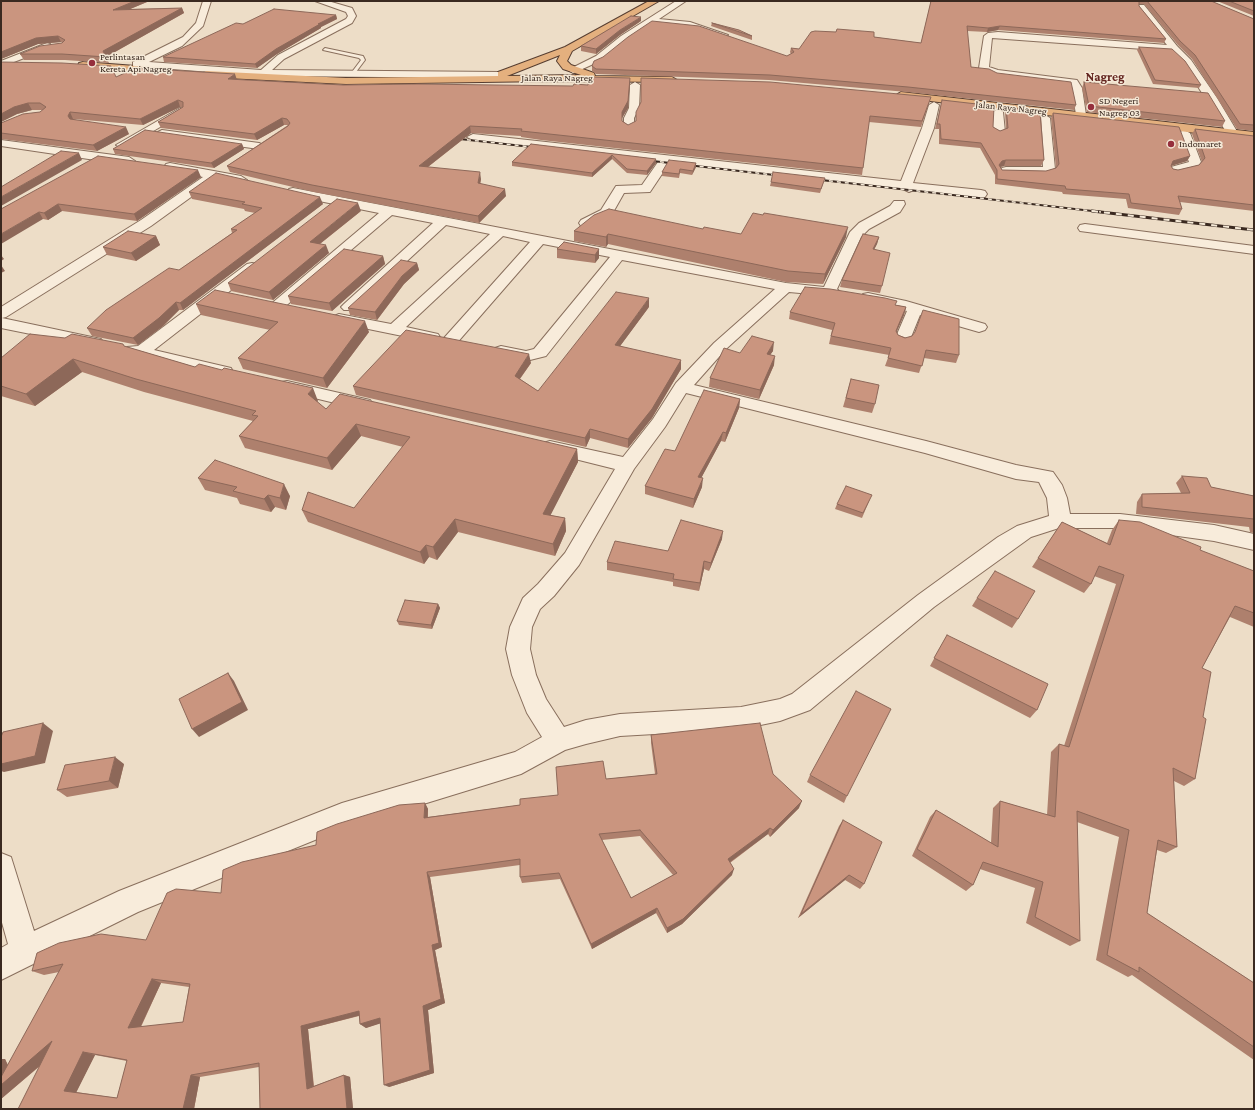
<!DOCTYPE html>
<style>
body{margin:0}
#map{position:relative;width:1255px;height:1110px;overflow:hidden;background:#edddc7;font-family:"Crimson Pro",serif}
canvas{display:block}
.frame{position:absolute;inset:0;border:2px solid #3a2920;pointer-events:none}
</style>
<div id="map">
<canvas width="1255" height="1110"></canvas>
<div class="frame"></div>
</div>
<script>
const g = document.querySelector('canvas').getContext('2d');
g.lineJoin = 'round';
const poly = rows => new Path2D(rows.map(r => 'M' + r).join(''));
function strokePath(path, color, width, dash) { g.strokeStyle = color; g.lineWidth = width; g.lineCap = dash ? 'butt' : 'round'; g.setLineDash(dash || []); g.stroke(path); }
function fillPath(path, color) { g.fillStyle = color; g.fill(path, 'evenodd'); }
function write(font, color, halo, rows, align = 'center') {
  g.font = font + ' "Crimson Pro",serif'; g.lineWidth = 3; g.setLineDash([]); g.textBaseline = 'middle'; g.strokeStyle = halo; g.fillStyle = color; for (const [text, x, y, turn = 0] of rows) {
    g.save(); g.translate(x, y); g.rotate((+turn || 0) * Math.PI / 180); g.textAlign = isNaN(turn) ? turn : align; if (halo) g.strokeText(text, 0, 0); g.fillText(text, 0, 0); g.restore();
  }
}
const service = poly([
 [325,48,363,56,365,60,353,76,349,76,361,60,359,58,323,50,325,48]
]);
const minor = poly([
 [203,1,211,1,203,26,182,46,149,62,261,70,278,55,346,19,348,16,346,12,315,1,328,1,352,8,356,16,352,23,284,59,272,70,500,72,505,75,500,78,263,76,133,66,133,62,183,37,196,23,203,1],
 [676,1,686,1,659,19,690,22,728,35,724,38,689,27,652,24,627,40,602,60,576,72,573,73,568,70,596,56,621,36,676,1],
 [1138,5,1144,5,1177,46,1191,60,1217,98,1238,133,1236,135,1228,135,1184,64,1171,51,992,38,989,67,998,70,1077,80,1082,88,1086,115,1081,118,1076,115,1072,88,1070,85,996,76,979,68,984,36,988,33,998,32,1167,45,1138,9,1138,5],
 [47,43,50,44,50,48,1,67,1,61,47,43],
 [635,82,640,85,639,108,634,118,634,127,629,130,624,127,624,118,629,108,630,85,635,82],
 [934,102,939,105,934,128,913,183,981,190,985,191,987,194,985,197,981,198,914,190,909,192,903,189,664,162,668,165,650,192,624,193,611,216,586,227,581,226,579,223,581,220,601,210,616,186,642,185,658,162,661,162,473,140,467,137,473,134,901,181,922,128,929,105,934,102],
 [180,108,184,109,185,111,184,113,126,147,122,148,116,145,180,108],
 [998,109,1003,112,1005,132,999,135,993,132,993,112,998,109],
 [1045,115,1050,118,1055,169,1053,172,1044,175,1002,174,1000,171,1002,168,1006,167,1043,167,1040,118,1045,115],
 [162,130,259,143,265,146,259,149,158,135,156,133,162,130],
 [1184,130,1190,133,1201,162,1196,169,1175,174,1171,173,1169,170,1171,167,1189,162,1178,133,1184,130],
 [1,140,129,157,135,161,129,165,1,146,1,140],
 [170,163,241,176,247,180,241,184,216,179,151,226,6,317,2,318,101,339,103,342,101,345,95,347,1,328,1,307,141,220,203,177,166,170,164,167,166,164,170,163],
 [293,188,786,283,824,287,850,232,859,223,890,206,894,201,904,201,905,204,900,212,869,229,861,237,837,289,840,292,838,295,833,296,789,292,726,349,694,385,926,441,1016,465,1053,472,1062,485,1067,498,1070,514,1120,514,1214,525,1254,534,1254,550,1214,541,1120,528,1059,528,1031,537,934,607,810,710,780,721,741,729,620,736,586,744,565,750,521,774,342,829,138,912,1,980,1,948,8,944,1,919,1,853,11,857,34,931,119,891,342,803,515,752,542,737,527,713,512,675,506,649,510,627,523,598,538,584,565,553,615,469,543,451,541,447,543,443,550,441,623,457,653,419,676,383,714,343,775,289,622,260,546,356,526,361,495,354,493,351,495,348,501,346,526,351,534,349,610,257,543,244,456,344,450,346,444,344,442,341,444,338,530,242,503,236,406,327,438,334,440,337,438,340,432,342,334,322,331,319,334,316,339,314,391,324,490,234,446,225,354,310,344,310,341,307,344,304,433,223,392,215,281,310,276,312,271,310,268,307,271,304,379,213,289,195,287,192,289,189,293,188],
 [686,393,925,453,1016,479,1039,482,1047,498,1049,516,1017,526,998,537,918,595,792,694,780,699,741,707,620,714,586,720,564,727,546,699,536,675,530,649,532,627,540,609,554,596,579,565,634,469,665,427,686,393],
 [1085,224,1254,246,1254,254,1080,231,1078,228,1080,225,1085,224],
 [252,263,257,264,259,267,257,270,154,350,231,368,233,372,231,376,225,377,127,353,125,350,127,347,138,346,247,264,252,263],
 [868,293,906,301,985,324,987,327,985,330,979,332,920,315,909,342,903,344,897,342,895,339,907,311,863,300,861,297,863,294,868,293],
 [287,381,370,400,373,404,370,408,364,410,281,390,278,386,281,382,287,381]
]);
const trunk = poly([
 [649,1,659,1,572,51,567,61,571,65,594,73,595,76,672,77,677,80,676,82,549,81,346,84,206,77,201,74,206,71,346,78,498,76,498,72,565,47,649,1],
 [560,55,557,61,563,69,581,75,507,76,560,55],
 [83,62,162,68,167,71,162,74,79,67,78,65,79,63,83,62],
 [901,92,1254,132,1254,140,897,97,896,95,901,92]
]);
strokePath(service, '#896f5d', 2);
strokePath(minor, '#896f5d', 2);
strokePath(trunk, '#573e31', 2);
fillPath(service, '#f8ecdb');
fillPath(minor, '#f8ecdb');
fillPath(trunk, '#e4b07e');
const railFar1 = poly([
 [451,138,541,148],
 [644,160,783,176],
 [813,179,1101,212]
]);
const rail = poly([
 [1092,211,1254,230]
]);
strokePath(railFar1, '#3a2920', 2);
strokePath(rail, '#3a2920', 3);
strokePath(railFar1, '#f5e9d7', 1.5, [4]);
strokePath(rail, '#f5e9d7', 2, [6]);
fillPath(poly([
 [1,1,147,1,147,2,130,9,182,8,184,13,106,57,109,63,65,60,24,60,20,54,62,43,63,43,61,42,38,44,1,59],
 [930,1,1211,1,1254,19,1254,131,1237,129,1192,59,1178,45,1144,4,1139,4,1139,6,1166,39,1164,43,998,30,987,32,967,31,971,67,1076,105,1074,110,907,92,769,80,596,74,592,71,592,66,787,56,791,54,790,52,791,48,799,49,874,37,921,43,930,5],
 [1217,1,1254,1,1254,16],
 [336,15,337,19,321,27,321,28,277,54,257,68,164,62,163,57,243,24],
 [641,21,620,35,596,54,581,51,581,46],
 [712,23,752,36,752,40,711,26],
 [1139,47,1201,85,1199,88,1153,84,1137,50],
 [1,62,116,77,237,80,343,85,573,86,588,85,630,78,628,108,622,118,622,121,628,125,931,97,921,127,869,122,863,168,862,175,541,140,521,137,521,136,471,133,428,167,481,179,480,184,506,196,479,223,314,192,230,172,227,166,288,125,284,125,257,140,161,128,158,122,183,107,180,107,143,125,73,119,129,134,97,151,1,139,1,123,40,112,43,110,32,110,17,114,1,122],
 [1084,82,1225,121,1222,127,1087,112,1082,88],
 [942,100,993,127,1000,131,1006,129,1005,112,1006,107,1041,115,1044,160,1041,166,1004,166,1000,167,1002,170,1046,171,1056,168,1051,118,1053,113,1190,156,1187,161,1171,166,1173,169,1178,170,1199,165,1202,162,1192,134,1195,129,1254,136,1254,211,1180,202,1182,209,1179,215,1128,208,1126,199,1063,194,1062,192,995,184,995,175,980,148,939,144,939,129,935,129],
 [242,144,244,149,214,168,115,154,113,149],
 [531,144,656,159,656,163,647,175,627,173,612,159,592,177,512,166,512,162],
 [696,163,696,167,692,175,680,173,679,178,662,176,662,172],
 [201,177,137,221,62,211,48,220,43,219,1,209],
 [825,178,820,193,770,186,771,182],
 [189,192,323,204,183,310,179,310,163,326,138,345,92,336,87,328,179,270,232,233,231,229,255,213,245,211,244,209,192,199],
 [361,211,320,244,329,253,273,300,231,291,228,283],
 [703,229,741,234,846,237,823,284,786,282,608,244,606,247,574,241,574,231],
 [156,236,160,245,136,261,107,255,103,247],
 [879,237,877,244,874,249,882,286,880,293,840,287,842,280],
 [557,249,599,249,599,258,595,263,557,258],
 [383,256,385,264,332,311,291,304,288,296],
 [417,263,419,270,404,284,377,320,350,315,348,308],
 [196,304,369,332,327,388,243,369,238,358,270,330,201,315],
 [896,305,906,307,904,315,896,332,898,335,959,355,956,363,924,358,919,373,885,366,889,355,829,344,832,330,789,319,790,312],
 [649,307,620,346,681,369,652,418,628,448,590,438,586,447,356,395,353,386,531,363,520,379,538,391],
 [124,346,195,367,318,401,317,402,326,409,577,449,578,462,550,515,565,518,566,531,555,556,458,532,437,560,429,557,424,564,308,522,302,510,354,508,403,447,361,436,332,470,245,448,239,436,253,421,144,392,82,372,35,406,1,396,1,358],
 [773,351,770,355,774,365,759,399,709,387,710,378,740,353],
 [851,379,875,404,872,413,843,407],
 [740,399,739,408,725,442,721,441,701,478,702,487,693,508,645,494,645,486,675,451],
 [1182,476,1211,487,1254,496,1254,533,1250,532,1249,527,1136,514,1137,502,1142,494,1181,493,1176,483],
 [198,478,290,496,286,510,275,507,271,512,240,504,237,498,205,490],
 [870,499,862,518,835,509,837,504],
 [1119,520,1254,571,1254,627,1230,617,1202,668,1203,717,1195,779,1184,786,1174,781,1177,847,1166,853,1157,850,1147,913,1254,983,1254,1060,1132,975,1128,977,1096,960,1119,837,1077,822,1080,941,1070,946,1026,923,1035,888,980,869,973,885,966,891,912,856,930,817,936,810,991,843,993,808,1000,801,1047,815,1051,752,1059,744,1064,746,1116,584,1094,576,1091,584,1084,593,1032,567,1062,522,1107,543,1112,530],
 [722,539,709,571,704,569,699,591,673,586,673,582,607,570,607,562,668,551],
 [977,598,1018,619,1012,628,972,606],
 [438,604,440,608,432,629,399,625,397,621],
 [947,635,1037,710,1030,718,930,666],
 [651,735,773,774,799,808,770,837,768,834,730,863,732,875,682,924,667,933,656,913,592,949,560,879,522,883,520,877,520,865,430,877,442,947,435,950,445,1003,428,1010,434,1073,389,1087,380,1023,366,1028,360,1024,359,1016,308,1029,314,1086,344,1075,350,1077,353,1109,260,1109,259,1067,200,1077,194,1109,18,1109,40,1066,1,1099,1,1059,5,1059,8,1065,59,972,44,975,32,971,146,940,221,893,316,845,425,803,428,809,428,817,520,805,558,795,606,779,655,774,651,743],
 [640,836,673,875,631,898,602,840],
 [161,983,189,987,183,1022,141,1027],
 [95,1055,127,1061,117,1098,76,1092],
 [124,764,118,788,67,797,57,790],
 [810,775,847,796,844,803,807,782],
 [843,820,864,884,860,889,845,880,798,918,839,826]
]), '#ae806d');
fillPath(poly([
 [135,1,147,1,147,2,116,15,113,10],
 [182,8,184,13,106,57,103,51],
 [336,15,337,19,321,27,321,28,277,54,257,68,255,64,276,49,318,24],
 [641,17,641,21,620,35,596,54,596,49,620,30],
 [1000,26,998,30,987,32,988,28],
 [58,36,61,42,38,44,1,59,1,52,36,38],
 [235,74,237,80,228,79],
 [630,78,628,108,622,118,622,112],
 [178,100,180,107,143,125,140,119],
 [28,103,32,110,17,114,1,122,1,114,14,107],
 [70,112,73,119,72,123,68,116],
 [282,118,284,125,257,140,254,134],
 [470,126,471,133,420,173,419,166],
 [126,127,129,134,97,151,93,145],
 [242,144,244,149,214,168,211,163],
 [79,153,82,160,1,206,1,197],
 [612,155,612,159,592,177,592,173],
 [1190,156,1187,161,1170,166,1173,161],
 [656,159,656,163,647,175,647,171],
 [1006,160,1004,166,1000,167,999,165,1002,161],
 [696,163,696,167,692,175,693,171],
 [198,170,201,177,137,221,134,214],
 [480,172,481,179,479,190,478,183],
 [505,189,506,196,479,223,478,216],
 [320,197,323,204,183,310,180,303],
 [358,203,361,211,312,250,310,242],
 [58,204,62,211,48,220,44,213],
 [39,212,43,219,1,244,1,234],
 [848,227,846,237,823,284,825,274],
 [608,234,608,244,606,247,606,237],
 [156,236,160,245,136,261,131,253],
 [879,237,877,244,871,256,873,249],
 [326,245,329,253,273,300,269,292],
 [599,249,599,258,595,263,595,255],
 [1,255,4,259,1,261],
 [383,256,385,264,332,311,329,303],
 [417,263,419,270,404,284,377,320,375,312,402,276],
 [1,265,5,271,1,273],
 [649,298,649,307,615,353,615,345],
 [176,302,179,310,163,326,138,345,133,338],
 [906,307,904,315,894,338,896,331],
 [365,321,369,332,327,388,323,378],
 [774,342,773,351,765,362,767,354],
 [529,354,531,363,516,384,515,376],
 [775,356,774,365,759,399,760,390],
 [73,359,82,372,35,406,26,394],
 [681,360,681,369,652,418,628,448,628,439],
 [313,388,318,401,313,407,308,394],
 [740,399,739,408,725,442,726,433],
 [356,424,361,436,332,470,327,458],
 [590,429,590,438,586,447,585,438],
 [723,432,721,441,697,486,698,477],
 [577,449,578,462,545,526,543,514],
 [703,478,702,487,693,508,694,499],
 [284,484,290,496,286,510,280,498],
 [268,495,275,507,271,512,264,499],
 [565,518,566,531,555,556,553,544],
 [455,519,458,532,437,560,433,547],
 [723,531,722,539,709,571,711,563],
 [426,545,429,557,424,564,420,552],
 [704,561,704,569,699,591,700,583],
 [438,604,440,608,432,629,431,625],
 [228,673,234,681,248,710,199,737,192,729],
 [43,723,53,731,45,763,4,772,1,771,1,764],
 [115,757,124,764,118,788,109,781],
 [802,801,799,808,770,837,773,830],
 [425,803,428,809,427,824,424,818],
 [770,828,768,834,726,865,728,859],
 [734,869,732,875,682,924,667,933,667,928],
 [427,872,430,877,442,947,435,950,445,1003,428,1010,434,1073,389,1087,384,1085,432,945],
 [849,875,845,880,798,918,801,914],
 [657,908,656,913,592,949,591,944],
 [152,979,161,983,138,1032,128,1028],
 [359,1011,365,1014,308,1029,314,1091,307,1089,301,1026],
 [380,1018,385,1022,366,1028,360,1024],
 [52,1041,65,1044,1,1099,1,1059,5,1059,12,1075],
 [83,1052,95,1055,76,1093,64,1091],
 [191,1075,200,1077,194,1109,183,1109],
 [344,1075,350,1077,353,1109,347,1109]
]), '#8d6859');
const building = poly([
 [1,1,135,1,113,10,182,8,103,51,106,57,62,54,20,54,40,46,62,43,65,40,58,36,36,38,1,52,1,1],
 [931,1,1139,1,1139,6,1166,39,1000,26,988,28,967,26,971,67,989,69,997,73,1071,82,1076,105,908,87,770,75,596,69,592,66,594,61,603,57,628,37,652,21,699,26,787,56,794,52,791,48,799,49,811,32,815,31,836,32,837,29,874,32,874,37,921,43,931,1],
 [1147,1,1211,1,1254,19,1254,125,1240,124,1195,55,1180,41,1147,1],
 [1229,1,1254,1,1254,11,1229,1],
 [274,9,336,15,318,24,320,24,276,49,255,64,163,57,236,23,243,24,274,9],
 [631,16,641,17,620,30,596,49,581,46,631,16],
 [712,23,739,30,752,36,712,23],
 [1139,47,1172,49,1185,61,1201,85,1155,80,1139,47],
 [1,62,62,63,111,66,116,77,136,68,235,74,228,79,343,85,418,84,573,86,574,84,588,85,589,77,630,78,628,101,622,112,622,121,628,125,636,121,636,112,641,102,641,78,770,82,931,97,922,121,870,116,863,168,540,133,521,131,522,129,470,126,419,166,480,172,478,183,505,189,478,216,312,185,227,166,288,126,290,123,287,119,282,118,254,134,158,122,183,107,183,102,178,100,140,119,70,112,68,116,70,119,126,127,93,145,1,133,1,123,23,114,40,112,46,107,40,103,28,103,14,107,1,114,1,62],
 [1084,82,1208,93,1225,121,1089,106,1084,82],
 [942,100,994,106,993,127,1000,131,1008,128,1006,107,1042,111,1040,113,1044,160,1006,160,1002,161,999,165,1002,170,1046,171,1056,168,1059,164,1053,113,1179,127,1190,156,1173,161,1171,166,1173,169,1178,170,1199,165,1205,158,1195,129,1254,136,1254,205,1178,196,1182,209,1131,203,1129,194,1066,189,1065,186,997,179,997,170,981,143,941,139,940,124,937,124,942,100],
 [145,130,242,144,211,163,113,149,145,130],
 [531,144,656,159,647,171,627,169,612,155,592,173,512,162,531,144],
 [61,151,79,153,1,197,1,187,61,151],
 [98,156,198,170,134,214,58,204,44,213,39,212,1,234,1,209,98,156],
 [669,160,696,163,693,171,680,169,679,174,662,172,669,160],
 [773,172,825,178,821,189,771,182,773,172],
 [216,173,320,197,180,303,176,302,159,318,133,338,87,328,106,310,169,268,179,270,237,230,231,229,262,208,242,204,245,202,189,192,216,173],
 [337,199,358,203,310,242,326,245,269,292,228,283,337,199],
 [609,209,703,229,704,227,741,234,753,213,763,215,764,213,848,227,825,274,788,271,608,234,606,237,574,231,594,215,609,209],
 [128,231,156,236,131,253,103,247,128,231],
 [863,234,879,237,873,249,890,253,882,286,842,280,863,234],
 [564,242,599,249,595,255,557,249,564,242],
 [344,249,383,256,329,303,288,296,344,249],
 [401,260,417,263,402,276,375,312,348,308,401,260],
 [805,287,830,289,885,298,897,301,895,305,906,307,896,331,898,335,905,338,912,336,915,332,923,310,959,319,959,355,926,350,922,366,888,358,891,348,831,336,835,323,790,312,805,287],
 [215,290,365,321,323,378,238,358,278,322,196,304,215,290],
 [616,292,649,298,615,345,681,360,652,409,628,439,590,429,585,438,353,386,406,330,529,354,515,376,538,391,616,292],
 [30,334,65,338,72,334,123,344,124,346,195,367,199,364,222,370,224,368,313,388,308,394,326,409,340,394,577,449,543,514,565,518,553,544,455,519,433,547,426,545,420,552,302,510,308,492,354,508,410,437,356,424,327,458,239,436,258,416,252,415,256,411,136,379,73,359,26,394,1,386,1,358,30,334],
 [752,336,774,342,767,354,775,356,760,390,710,378,724,348,740,353,752,336],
 [851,379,879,385,875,404,846,398,851,379],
 [704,390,740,399,726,433,723,432,698,477,703,478,694,499,645,486,665,449,675,451,704,390],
 [215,460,284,484,280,498,268,495,264,499,233,491,237,487,198,478,215,460],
 [1182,476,1207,478,1211,487,1254,496,1254,519,1142,507,1142,494,1190,493,1182,476],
 [846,486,872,495,863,513,837,504,846,486],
 [681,520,723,531,711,563,704,561,700,583,673,579,674,574,607,562,615,541,668,551,681,520],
 [1119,520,1140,522,1201,547,1200,550,1254,571,1254,613,1235,606,1202,668,1211,672,1203,717,1206,719,1195,779,1173,768,1177,847,1158,840,1147,913,1254,983,1254,1047,1139,967,1139,972,1107,955,1129,830,1077,811,1080,941,1035,917,1043,882,983,862,973,885,917,849,936,810,998,847,1000,801,1055,817,1059,744,1069,747,1124,575,1099,566,1091,584,1038,558,1062,522,1110,545,1119,520],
 [995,571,1035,591,1018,619,977,598,995,571],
 [405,600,438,604,431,625,397,621,405,600],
 [947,635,1048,684,1037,710,934,658,947,635],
 [228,673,242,702,192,729,179,699,228,673],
 [856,691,891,709,847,796,810,775,856,691],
 [43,723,35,756,1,764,1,737,3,732,43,723],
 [760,723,773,774,802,801,773,830,770,828,728,859,734,869,683,919,667,928,657,908,591,944,559,873,520,877,520,859,427,872,439,943,432,945,441,999,423,1006,430,1070,384,1085,380,1018,360,1024,359,1011,301,1026,307,1089,344,1075,347,1109,260,1109,259,1063,191,1075,183,1109,18,1109,52,1041,1,1085,1,1077,63,964,32,971,37,953,59,943,101,934,146,940,167,893,176,889,221,893,223,870,242,862,316,845,317,832,337,824,399,805,425,803,424,818,520,805,520,799,558,795,556,767,603,761,606,779,657,774,651,735,760,723],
 [640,830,677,873,631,898,599,834,640,830],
 [152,979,190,984,183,1022,128,1028,152,979],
 [83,1052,127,1060,117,1098,64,1091,83,1052],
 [115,757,109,781,57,790,65,765,115,757],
 [843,820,882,842,864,884,849,875,801,914,843,820]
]);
fillPath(building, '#ca957f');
strokePath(building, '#8d6859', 1);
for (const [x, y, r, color] of [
 [92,63,4,"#962f3c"],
 [1091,107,4,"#962f3c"],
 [1171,144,4,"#962f3c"]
]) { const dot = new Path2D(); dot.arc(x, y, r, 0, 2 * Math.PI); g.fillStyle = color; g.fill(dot); strokePath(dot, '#f5e9d7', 1.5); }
write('10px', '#3a2920', '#f5e9d7', [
 ["Perlintasan",100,57],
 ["Kereta Api Nagreg",100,69],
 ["SD Negeri",1099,101],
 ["Nagreg 03",1099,113],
 ["Indomaret",1179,144]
], 'left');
write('10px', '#3a2920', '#f5e9d7', [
 ["Jalan Raya Nagreg",557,78],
 ["Jalan Raya Nagreg",1011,108,6]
]);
write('bold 13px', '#652721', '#f5e9d7', [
 ["Nagreg",1105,77]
]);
</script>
